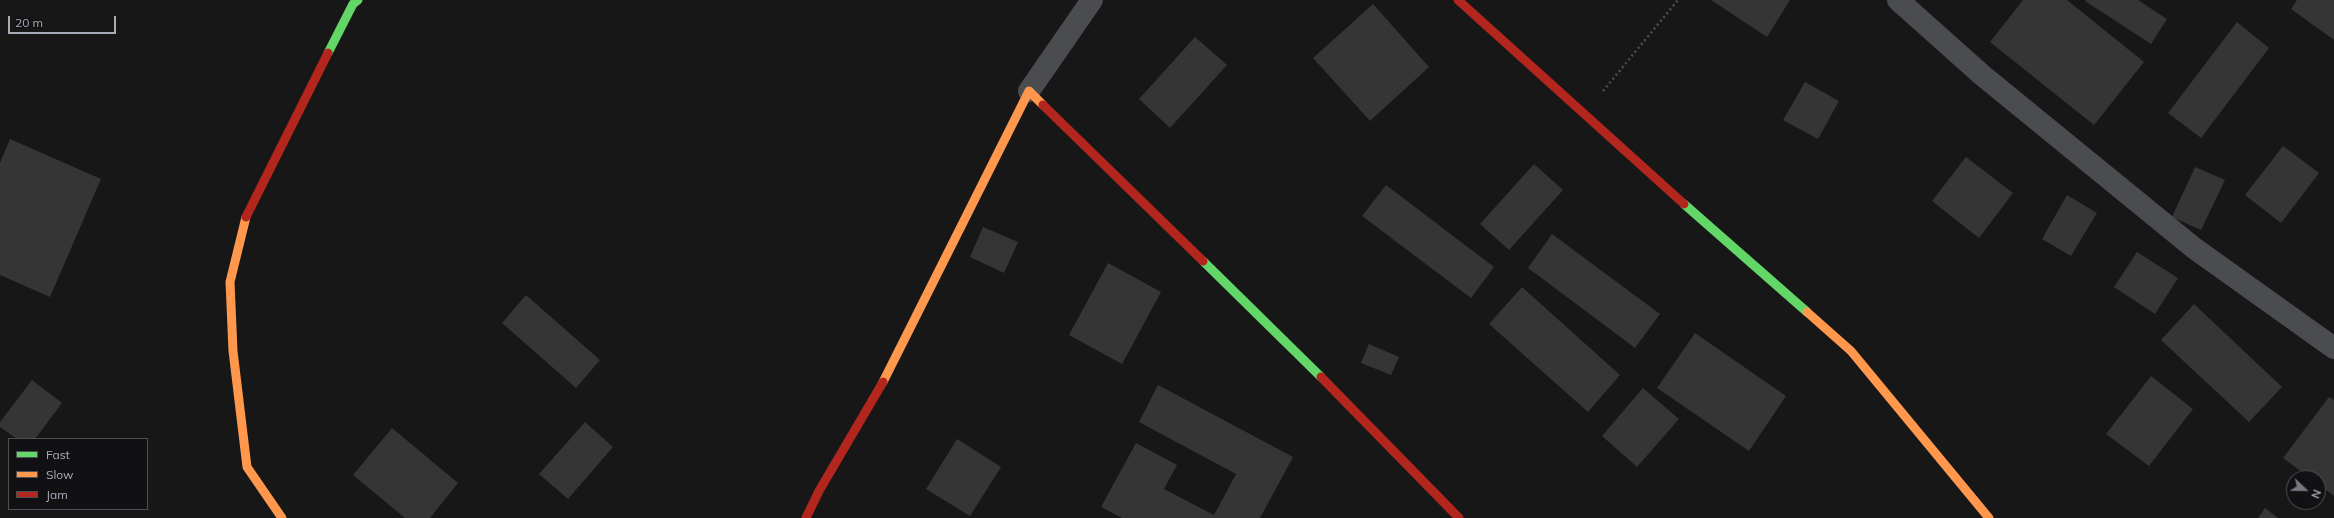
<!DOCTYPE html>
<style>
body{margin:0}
#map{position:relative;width:2334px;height:518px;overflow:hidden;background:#171717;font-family:Mulish,sans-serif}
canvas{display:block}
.legend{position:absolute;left:8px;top:438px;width:140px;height:72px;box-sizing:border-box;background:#111113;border:1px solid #4d4f55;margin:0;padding:5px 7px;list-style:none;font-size:12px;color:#a8adb8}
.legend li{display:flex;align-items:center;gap:8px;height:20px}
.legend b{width:20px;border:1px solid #4d4f55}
.north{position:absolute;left:2286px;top:470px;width:40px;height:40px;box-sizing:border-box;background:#111113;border:1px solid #4d4f55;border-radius:50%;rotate:112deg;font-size:11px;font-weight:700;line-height:16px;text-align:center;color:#a8adb8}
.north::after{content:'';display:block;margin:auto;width:14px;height:18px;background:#757880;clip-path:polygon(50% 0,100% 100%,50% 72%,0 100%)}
.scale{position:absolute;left:8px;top:16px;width:108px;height:18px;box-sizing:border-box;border:2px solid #a8adb8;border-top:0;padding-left:5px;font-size:12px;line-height:14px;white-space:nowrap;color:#a8adb8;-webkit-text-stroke:3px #111113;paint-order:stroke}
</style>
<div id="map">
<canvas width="2334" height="518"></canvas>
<ul class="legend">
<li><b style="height:5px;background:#63d668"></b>Fast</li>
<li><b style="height:5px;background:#ff974d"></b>Slow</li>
<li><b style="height:5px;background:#b3261e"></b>Jam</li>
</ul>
<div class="north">N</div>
<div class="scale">20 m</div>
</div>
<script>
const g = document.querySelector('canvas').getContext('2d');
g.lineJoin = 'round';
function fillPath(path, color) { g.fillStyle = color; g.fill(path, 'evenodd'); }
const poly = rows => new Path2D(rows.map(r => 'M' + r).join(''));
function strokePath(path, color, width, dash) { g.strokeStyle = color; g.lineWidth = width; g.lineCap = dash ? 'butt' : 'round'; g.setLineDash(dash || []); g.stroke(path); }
fillPath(poly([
 [1711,0,1790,0,1767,37],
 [2023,0,2067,0,2144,62,2094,125,1990,42],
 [2086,0,2138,0,2167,19,2151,44,2085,1],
 [2297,0,2334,0,2334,40,2291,9],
 [1373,4,1429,67,1370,121,1313,58],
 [2237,22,2269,48,2201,138,2168,113],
 [1195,37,1227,65,1170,128,1139,99],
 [1805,82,1839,101,1818,139,1783,120],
 [10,139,101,179,50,297,0,275,0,163],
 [2283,146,2319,173,2281,223,2245,195],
 [1966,157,2013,193,1979,238,1932,201],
 [1534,164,1563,190,1509,250,1480,224],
 [2195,167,2225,180,2201,230,2172,217],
 [1386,185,1494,267,1471,298,1362,216],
 [2067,195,2097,213,2071,256,2042,239],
 [983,227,1018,242,1004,273,970,257],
 [1552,234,1660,314,1635,348,1528,268],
 [2137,252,2178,278,2155,314,2114,287],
 [1108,263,1161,292,1122,364,1069,335],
 [1522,287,1620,375,1588,412,1489,324],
 [526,295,600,360,576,388,502,323],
 [2194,304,2282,387,2249,422,2161,340],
 [1695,333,1786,396,1749,451,1657,388],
 [1369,344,1399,357,1391,375,1361,363],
 [2151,376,2193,409,2149,466,2106,434],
 [32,380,62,403,35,439,17,439,0,427,0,422],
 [1158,385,1293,457,1260,518,1122,518,1101,507,1136,443,1177,465,1164,489,1214,515,1236,474,1139,422],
 [1643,388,1679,419,1637,467,1602,436],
 [2329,397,2334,400,2334,496,2318,484,2318,478,2310,478,2283,458],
 [585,422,613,447,568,499,539,474],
 [392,428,458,483,430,518,405,518,353,475],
 [957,439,1001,467,970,516,926,489],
 [2265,508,2278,518,2258,518]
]), '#353536');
strokePath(poly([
 [1603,91,1678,0]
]), '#4d4e52', 2.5, [2, 3]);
strokePath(poly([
 [1898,0,1982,75,2194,248,2334,348],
 [1029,91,1092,0]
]), '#4b4c50', 22);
strokePath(poly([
 [328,53,353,4,358,0],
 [1684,204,1807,312],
 [1203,261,1321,377]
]), '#63d668', 9);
strokePath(poly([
 [246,217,230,282,233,351,247,467,282,518],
 [1807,312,1851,351,1989,518],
 [883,382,1029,91,1043,105]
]), '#ff974d', 9);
strokePath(poly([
 [1458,0,1684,204],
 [1043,105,1203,261],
 [246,217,328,53],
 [1321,377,1459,518],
 [806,518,819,491,883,382]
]), '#b3261e', 9);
</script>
